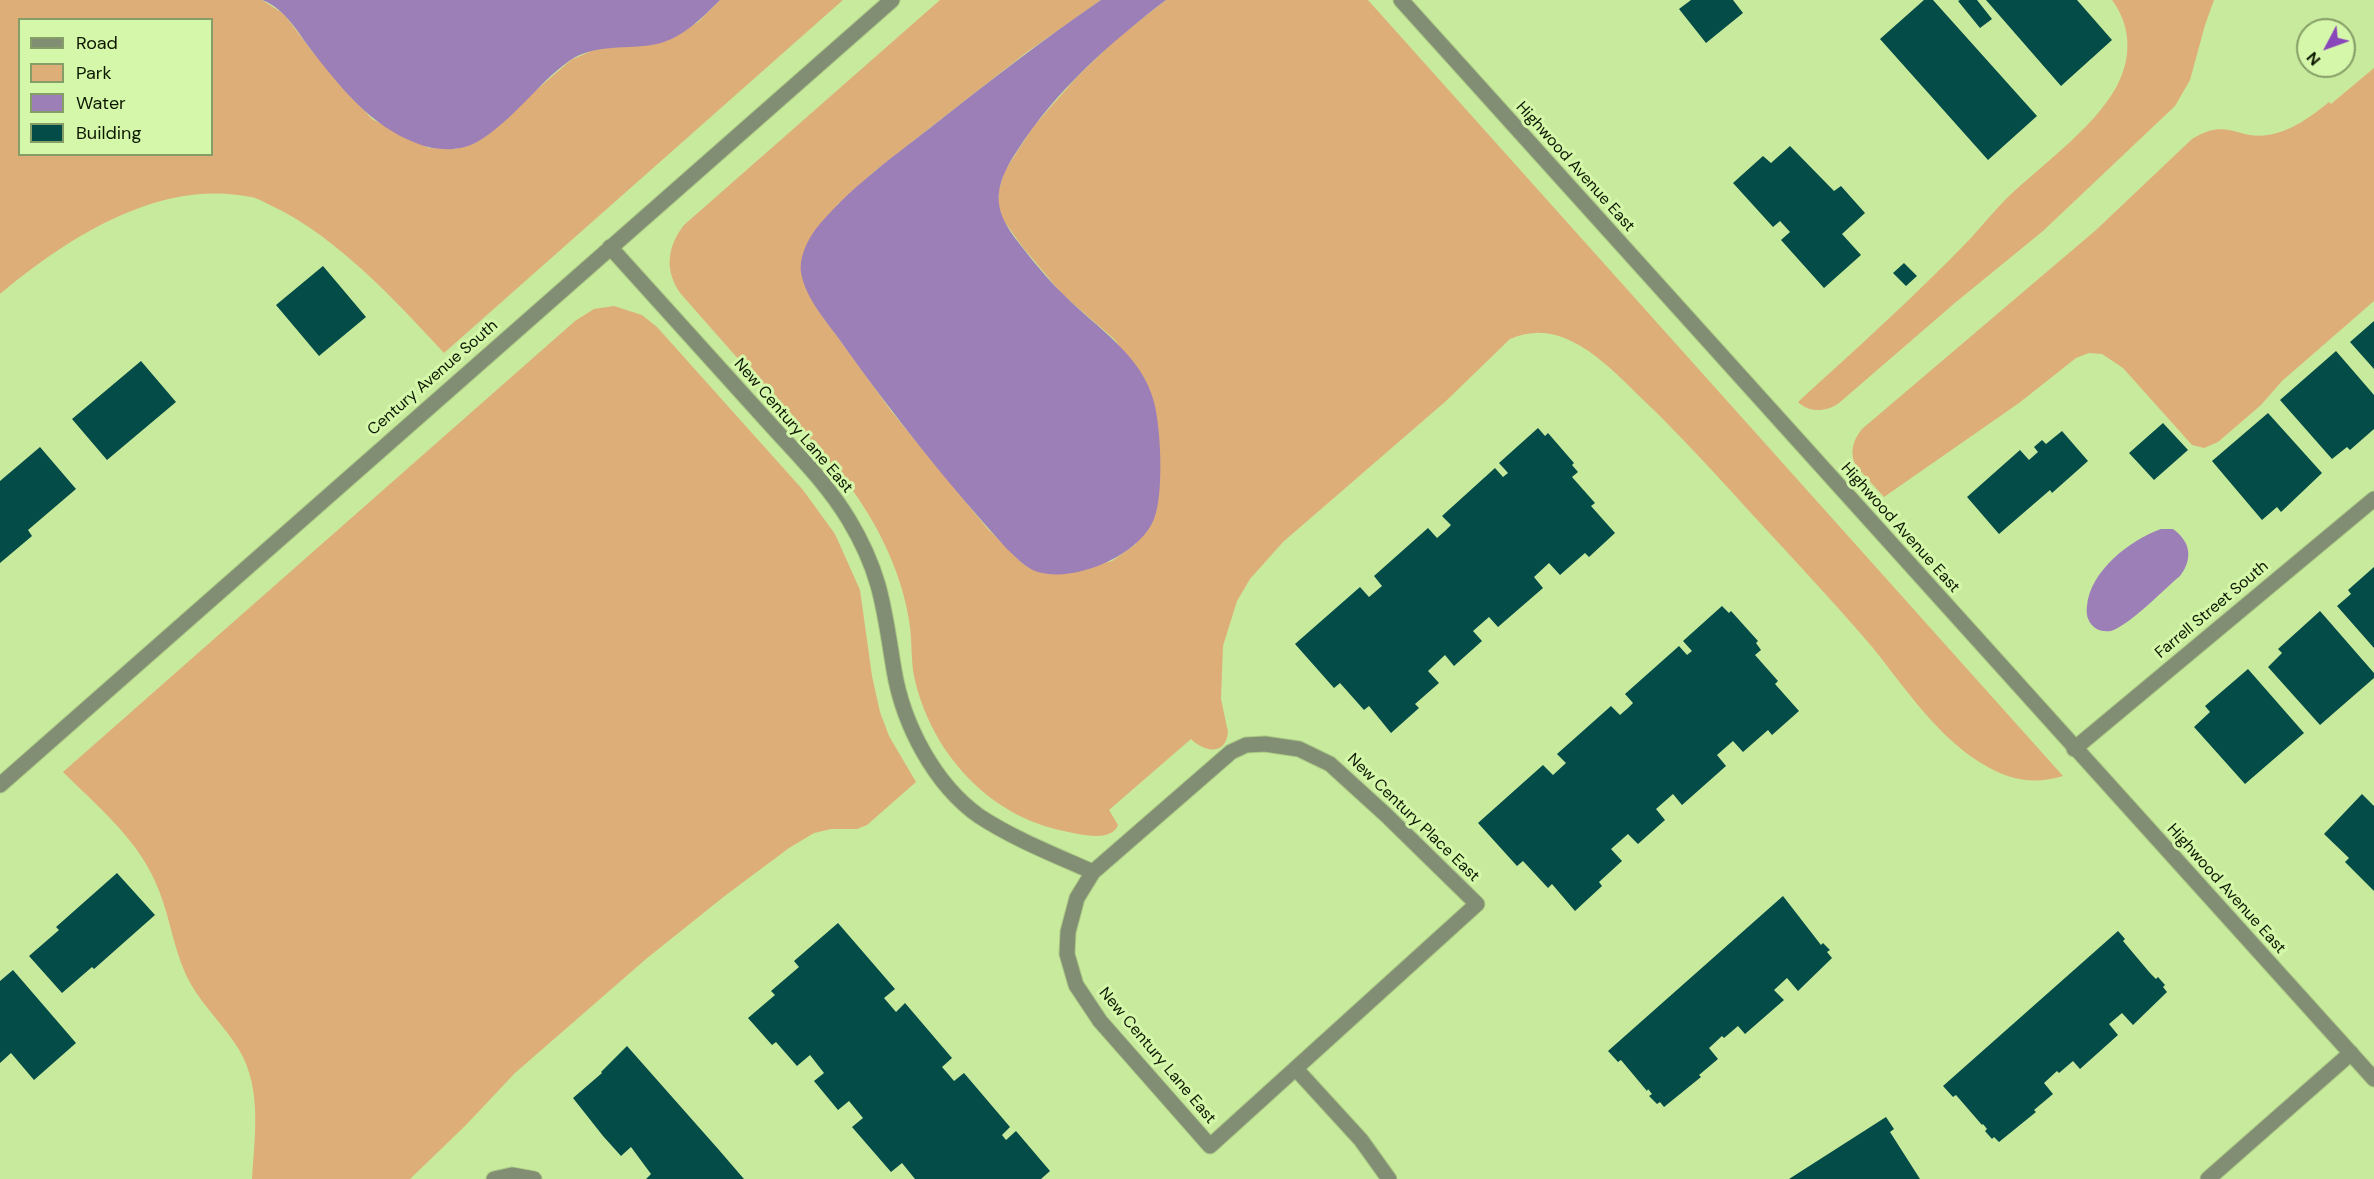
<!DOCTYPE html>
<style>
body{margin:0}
#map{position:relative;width:2374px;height:1179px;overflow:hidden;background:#c8ea9d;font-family:"DM Sans",sans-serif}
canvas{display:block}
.legend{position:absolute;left:18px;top:18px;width:195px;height:138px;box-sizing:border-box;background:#d5f7aa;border:2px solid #859d66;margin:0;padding:8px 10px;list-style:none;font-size:18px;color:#0c1700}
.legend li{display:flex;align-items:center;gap:12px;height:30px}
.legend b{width:30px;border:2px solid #859d66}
.north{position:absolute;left:2296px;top:18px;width:60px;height:60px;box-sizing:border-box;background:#d5f7aa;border:2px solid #859d66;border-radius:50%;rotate:229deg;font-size:16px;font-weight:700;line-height:24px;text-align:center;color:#0c1700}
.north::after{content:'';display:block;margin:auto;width:21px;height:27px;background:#8946ba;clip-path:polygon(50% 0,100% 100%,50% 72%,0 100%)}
</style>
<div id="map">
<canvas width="2374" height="1179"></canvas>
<ul class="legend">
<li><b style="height:8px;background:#828e74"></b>Road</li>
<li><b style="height:16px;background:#deae79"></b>Park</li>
<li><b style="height:16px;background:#9d7fb8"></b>Water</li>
<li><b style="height:16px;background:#044c47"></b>Building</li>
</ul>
<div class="north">N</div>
</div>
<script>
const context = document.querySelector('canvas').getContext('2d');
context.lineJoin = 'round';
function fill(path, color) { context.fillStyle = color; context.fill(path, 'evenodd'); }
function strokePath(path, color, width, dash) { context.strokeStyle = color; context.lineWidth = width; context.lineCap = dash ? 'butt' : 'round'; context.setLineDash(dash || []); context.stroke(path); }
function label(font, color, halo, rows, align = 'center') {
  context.font = font + ' "DM Sans",sans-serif'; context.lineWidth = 6; context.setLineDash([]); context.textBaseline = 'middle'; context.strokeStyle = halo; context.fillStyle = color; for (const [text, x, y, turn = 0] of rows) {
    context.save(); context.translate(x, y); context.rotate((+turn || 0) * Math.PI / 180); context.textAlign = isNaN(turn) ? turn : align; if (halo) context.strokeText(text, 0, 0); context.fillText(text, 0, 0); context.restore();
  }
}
fill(new Path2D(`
 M 0,0 L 262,0 L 284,14 L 311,50 L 372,119 L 429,148 L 455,149 L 475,143 L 571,60 L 591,51 L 609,47 L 659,43 L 676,36 L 698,22 L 720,0 L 843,0 L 444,353 C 396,301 336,236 272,206 C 265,203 258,198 251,197 C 159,178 67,238 0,294 ZM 20,20 L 212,20 L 212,154 L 20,154 Z
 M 940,0 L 1101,0 L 1027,52 L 876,170 L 837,205 L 818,310 L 892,412 L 987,528 L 1022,563 L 1030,568 L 1058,574 L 1112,561 L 1136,544 L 1142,376 L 1114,339 L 1062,294 L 1021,245 L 1004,221 L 998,206 L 999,190 L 1004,172 L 1033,127 L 1076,78 L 1115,40 L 1166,0 L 1368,0 L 2063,776 C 2033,785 2008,780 1981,763 C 1937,736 1905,688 1873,648 C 1827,594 1777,542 1730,490 C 1699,456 1668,423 1635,392 C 1616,373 1596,353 1571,341 C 1550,331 1532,330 1510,339 L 1446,401 L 1283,542 L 1250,579 L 1237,601 L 1223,646 L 1221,699 L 1228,732 C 1226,756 1204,752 1191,739 L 1109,810 L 1118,825 C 1111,843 1078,834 1064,831 C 988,816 930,751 914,676 C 911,660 912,643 910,627 C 905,587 888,546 867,512 C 846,477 817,447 790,417 C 753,376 717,335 681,294 C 664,271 667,247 684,225 Z
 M 2112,0 L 2214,0 L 2205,25 L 2190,80 L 2175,106 L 2043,231 L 1956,302 L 1839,403 C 1827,412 1809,413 1798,402 C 1856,349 1915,296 1970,239 C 1982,226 1993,212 2006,199 C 2041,165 2103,122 2121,77 C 2132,51 2129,23 2112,0 Z
 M 2374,68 L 2374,301 L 2282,381 L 2261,405 L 2218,442 L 2204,448 L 2192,445 L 2123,368 L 2102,354 L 2089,353 L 2076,358 L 2019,403 L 1884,497 L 1856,466 C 1849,453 1853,440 1862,429 L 2096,230 L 2192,139 C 2228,117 2237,140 2268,135 C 2290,132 2312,116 2329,102 L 2331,104 Z
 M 614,306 L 642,315 L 657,327 L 803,490 L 835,534 L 860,590 L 872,676 L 880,712 L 889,736 L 916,782 L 867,825 L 857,829 L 831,829 L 814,833 L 789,848 L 726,895 L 646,959 L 515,1073 L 466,1125 L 410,1179 L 252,1179 C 255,1132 263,1082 234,1042 C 219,1020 197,999 186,975 C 172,944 169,910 154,879 C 135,837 95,804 63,772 L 575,321 L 594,309 Z`), '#deae79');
fill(new Path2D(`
 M 262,0 L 720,0 C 703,17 683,38 657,44 C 628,50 595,43 569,61 C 536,85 513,121 477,142 C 459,152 435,151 416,143 C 371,126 341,88 312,51 C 298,33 286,9 262,0 Z
 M 1101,0 L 1166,0 C 1110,43 1056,90 1017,151 C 1009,163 1001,177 999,192 C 996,216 1012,234 1026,252 C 1038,267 1051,283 1065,296 C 1097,328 1142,355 1154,402 C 1161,429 1164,494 1154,519 C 1140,555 1075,583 1038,572 C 1025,568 1016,557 1006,548 C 948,484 894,416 844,346 C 829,324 805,299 801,272 C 799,258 807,241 815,230 C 847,190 890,159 930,128 C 986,84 1042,40 1101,0 Z
 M 2161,529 L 2173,529 C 2191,542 2193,559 2180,576 C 2163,590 2131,624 2111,631 C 2105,632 2098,631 2094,627 C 2087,621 2086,613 2087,606 C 2090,571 2130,540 2161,529 Z`), '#9d7fb8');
fill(new Path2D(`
 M 1691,0 L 1733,0 L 1743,13 L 1706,43 L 1679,9 Z
 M 1924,0 L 1933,0 L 2037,116 L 1988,160 L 1880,39 Z
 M 1960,0 L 1977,0 L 1992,19 L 1980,28 L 1958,1 Z
 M 1986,0 L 2077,0 L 2112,40 L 2061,86 Z
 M 1790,146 L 1834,191 L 1841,186 L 1865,213 L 1842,234 L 1861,255 L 1824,288 L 1781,240 L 1790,232 L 1780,221 L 1773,227 L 1733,183 L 1763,156 L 1771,163 Z
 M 1904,263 L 1917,276 L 1906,286 L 1893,273 Z
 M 323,266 L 366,317 L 319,356 L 276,305 Z
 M 2374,321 L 2374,369 L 2350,342 Z
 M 2336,351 L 2374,395 L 2374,429 L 2350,450 L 2347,447 L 2332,459 L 2280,400 Z
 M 141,361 L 176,402 L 107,460 L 72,419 Z
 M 2268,413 L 2322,473 L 2281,512 L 2277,507 L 2262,520 L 2212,461 Z
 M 2163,423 L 2188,450 L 2154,480 L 2129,453 Z
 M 1538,428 L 1545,436 L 1548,433 L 1574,463 L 1572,465 L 1578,472 L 1572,477 L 1595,503 L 1591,506 L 1615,533 L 1589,557 L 1585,553 L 1560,575 L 1549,563 L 1534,577 L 1543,588 L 1498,627 L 1489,617 L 1473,631 L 1482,641 L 1454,666 L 1445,655 L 1428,671 L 1439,683 L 1415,704 L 1419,708 L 1391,733 L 1369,706 L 1364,710 L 1340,683 L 1334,688 L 1295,644 L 1360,587 L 1369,597 L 1382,586 L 1374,576 L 1428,528 L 1437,538 L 1445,531 L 1451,525 L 1442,516 L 1495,468 L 1503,477 L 1508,473 L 1499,463 Z
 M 2062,431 L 2088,461 L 2052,493 L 2050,490 L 1999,534 L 1967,497 L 2020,450 L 2029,460 L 2038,452 L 2034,447 L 2042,440 L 2046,444 Z
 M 40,447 L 76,489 L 28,530 L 32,536 L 0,563 L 0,481 Z
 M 2374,567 L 2374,648 L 2337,606 L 2351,594 L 2348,590 Z
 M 1722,606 L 1729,613 L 1731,611 L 1758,641 L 1756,643 L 1761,650 L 1755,655 L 1778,681 L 1775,684 L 1799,711 L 1772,735 L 1768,730 L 1743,752 L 1733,741 L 1717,755 L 1726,766 L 1682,805 L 1673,794 L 1656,809 L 1665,820 L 1638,844 L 1628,834 L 1611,849 L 1622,861 L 1599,882 L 1602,886 L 1575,911 L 1552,884 L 1548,888 L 1523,861 L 1517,866 L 1478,823 L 1543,765 L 1553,775 L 1566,763 L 1557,754 L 1611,706 L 1620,715 L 1628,708 L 1633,703 L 1625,694 L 1679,646 L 1687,655 L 1692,651 L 1683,641 Z
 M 2320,611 L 2374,673 L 2374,678 L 2320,725 L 2268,667 L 2282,653 L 2278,649 Z
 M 2248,669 L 2304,733 L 2245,784 L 2194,727 L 2210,712 L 2205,706 Z
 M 2362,794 L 2374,806 L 2374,891 L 2345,862 L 2349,858 L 2324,834 Z
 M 117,873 L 155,915 L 94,969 L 92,967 L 62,993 L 29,956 L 59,930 L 56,927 Z
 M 1783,896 L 1821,945 L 1823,943 L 1830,950 L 1827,952 L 1832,958 L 1798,991 L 1787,978 L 1774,990 L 1784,1000 L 1745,1034 L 1738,1026 L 1724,1038 L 1722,1036 L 1709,1048 L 1718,1059 L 1699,1075 L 1701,1077 L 1664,1107 L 1660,1102 L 1657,1104 L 1649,1096 L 1652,1094 L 1648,1089 L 1647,1091 L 1621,1060 L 1618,1062 L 1608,1051 Z
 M 838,923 L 895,989 L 884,998 L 896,1012 L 905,1003 L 952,1058 L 942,1067 L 949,1075 L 954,1081 L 964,1073 L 1010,1127 L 1002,1135 L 1006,1140 L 1016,1131 L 1050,1171 L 1041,1179 L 915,1179 L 902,1163 L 891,1172 L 852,1127 L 863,1118 L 849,1101 L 838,1110 L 814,1081 L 824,1073 L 810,1055 L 797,1066 L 776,1042 L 772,1045 L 748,1018 L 775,995 L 771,991 L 799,967 L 794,961 Z
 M 2118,931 L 2125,939 L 2123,941 L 2150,973 L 2156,979 L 2158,977 L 2165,985 L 2163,987 L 2167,992 L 2133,1025 L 2122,1013 L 2109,1024 L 2118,1035 L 2080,1069 L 2073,1061 L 2059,1073 L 2057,1071 L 2044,1083 L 2053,1094 L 2034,1110 L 2036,1112 L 1999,1142 L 1994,1137 L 1992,1139 L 1985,1131 L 1987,1129 L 1983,1124 L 1982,1125 L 1956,1095 L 1953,1097 L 1943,1086 Z
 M 13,970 L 76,1043 L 34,1080 L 11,1053 L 0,1063 L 0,981 Z
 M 627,1046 L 719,1150 L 744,1179 L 646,1179 L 651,1174 L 631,1147 L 621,1156 L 603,1136 L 573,1098 L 602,1073 L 601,1072 Z
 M 1886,1117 L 1894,1129 L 1890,1132 L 1920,1179 L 1789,1179 Z`), '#044c47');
const minor = new Path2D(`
 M 610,247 C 660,302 709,357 759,412 C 790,447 825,480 849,520 C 882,575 884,610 894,670 C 903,724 934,784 979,816 C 1014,839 1055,855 1093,872
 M 1265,744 L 1299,749 L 1330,764 L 1386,815 L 1477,904 L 1210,1146 L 1100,1021 L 1076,985 L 1067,954 L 1068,932 L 1077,898 L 1093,872 L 1231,752 L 1246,745 Z
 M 2074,749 L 2374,499
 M 1296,1069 L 1361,1140 L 1389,1179
 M 494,1179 L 512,1175 L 534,1179
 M 2208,1179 L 2351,1053`);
const tertiary = new Path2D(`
 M 1401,0 L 2374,1079
 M 0,785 L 892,0`);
strokePath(minor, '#aac884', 17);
strokePath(tertiary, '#aac884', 17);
strokePath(minor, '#828e74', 15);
strokePath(tertiary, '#828e74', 15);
label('16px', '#0c1700', '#d5f7aa', [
 ["Highwood Avenue East",1575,167,48],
 ["Century Avenue South",433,378,-41],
 ["New Century Lane East",793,426,49],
 ["Highwood Avenue East",1900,528,48],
 ["Farrell Street South",2212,610,-40],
 ["New Century Place East",1413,818,44],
 ["Highwood Avenue East",2226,889,48],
 ["New Century Lane East",1157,1056,50]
]);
</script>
